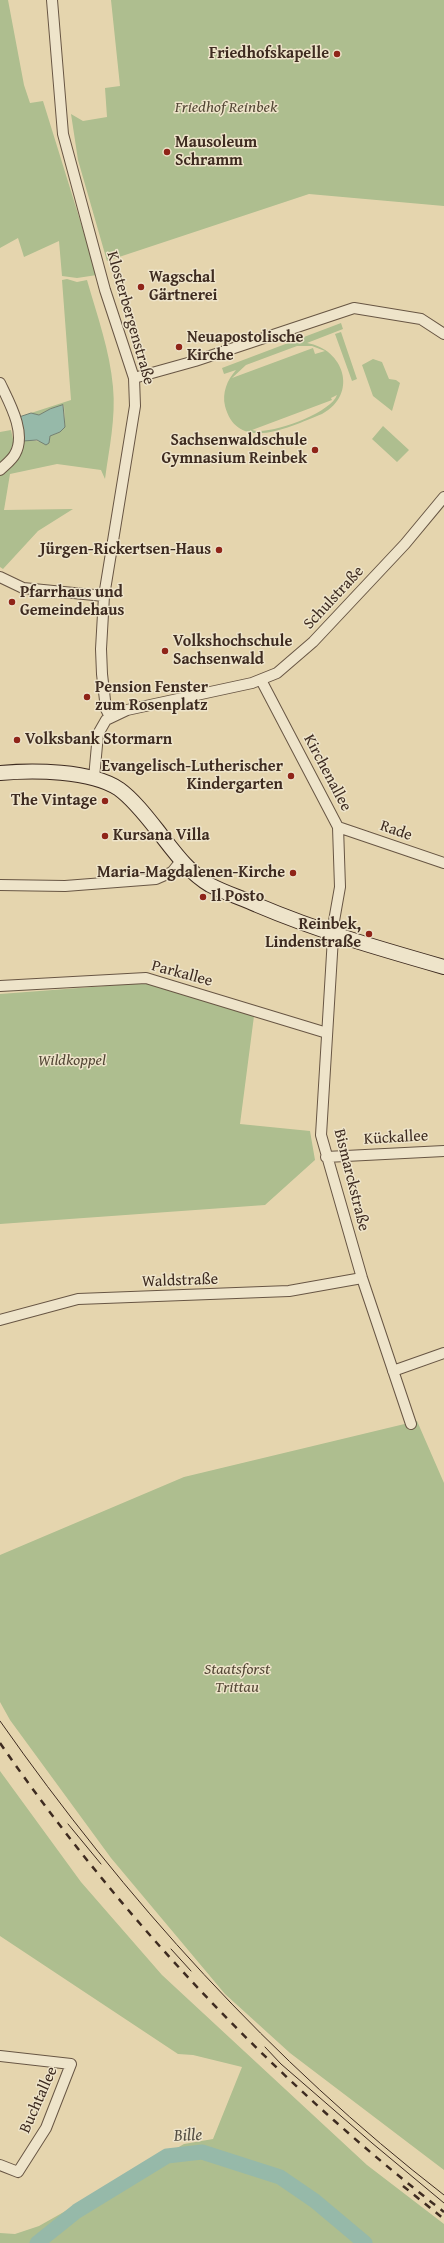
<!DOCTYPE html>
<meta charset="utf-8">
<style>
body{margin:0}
canvas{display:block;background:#e5d5ae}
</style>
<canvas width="444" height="2243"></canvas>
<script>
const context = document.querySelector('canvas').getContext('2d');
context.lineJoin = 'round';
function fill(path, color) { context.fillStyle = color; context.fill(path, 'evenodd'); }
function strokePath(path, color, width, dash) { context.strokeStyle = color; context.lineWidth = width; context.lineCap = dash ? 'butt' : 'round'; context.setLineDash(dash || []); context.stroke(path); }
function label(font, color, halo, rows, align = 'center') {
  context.font = font + ' "Gentium Book Plus",serif'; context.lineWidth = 3; context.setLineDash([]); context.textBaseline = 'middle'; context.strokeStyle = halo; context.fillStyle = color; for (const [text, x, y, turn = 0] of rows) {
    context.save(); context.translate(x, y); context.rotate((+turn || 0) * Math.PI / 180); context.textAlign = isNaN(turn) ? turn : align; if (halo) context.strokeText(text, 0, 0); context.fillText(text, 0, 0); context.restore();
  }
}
fill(new Path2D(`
 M 0,0 L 8,0 L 24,85 L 30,103 L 43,101 L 97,275 L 77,278 L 62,276 L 59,241 L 24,257 L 18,238 L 0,248 Z
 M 111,0 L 444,0 L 444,206 L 309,194 L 107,261 L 78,160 L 71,114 L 83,121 L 107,117 L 105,88 L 120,86 Z
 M 67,279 L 77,282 L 87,280 C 97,315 110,351 113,387 C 116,418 109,449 105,479 L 101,470 L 57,464 L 10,474 L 4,510 L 73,509 L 38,531 L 3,569 L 0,567 L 0,432 L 11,430 L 13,439 C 25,441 37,440 49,443 L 50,436 L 60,432 L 65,427 L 64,405 L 50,409 L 39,415 L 31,413 L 71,400 L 62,280 Z
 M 341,323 L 343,329 L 307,343 C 344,349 359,394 322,414 C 293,425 238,455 225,406 C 222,393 227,380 236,370 L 224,374 L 222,368 ZM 297,346 L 312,346 L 325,351 L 315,354 L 313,348 L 232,378 L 246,365 ZM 337,395 C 331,413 269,436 252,430 L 332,400 L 331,398 Z
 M 341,332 L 357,379 L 352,381 L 335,334 Z
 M 373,359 L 382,362 L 389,379 L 396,380 L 400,383 L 392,411 L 373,396 L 362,365 Z
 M 383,426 L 409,450 L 397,462 L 372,439 Z
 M 145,983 L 254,1016 L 240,1124 L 310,1131 L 315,1160 L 265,1205 L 0,1224 L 0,994 Z
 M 417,1421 L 444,1483 L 444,2170 L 290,2053 L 225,1994 L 111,1858 L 10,1720 L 0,1702 L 0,1555 L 184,1477 Z
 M 0,1771 L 81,1882 L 162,1975 L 367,2165 L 444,2224 L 444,2243 L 0,2243 L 0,2233 L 15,2234 L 39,2226 L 184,2144 L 213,2139 L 242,2067 L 193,2055 L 178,2054 L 0,1936 Z`), '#aebe8f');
const water = new Path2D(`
 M 63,405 L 65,427 L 60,432 L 50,436 L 49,443 L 46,445 L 37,440 L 23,441 L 19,417 L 31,413 L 39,415 L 50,409 Z`);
fill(water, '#96b9a9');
strokePath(water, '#738072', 1);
strokePath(new Path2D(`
 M 37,2243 L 77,2211 L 167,2156 L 202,2152 L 280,2177 L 315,2201 L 365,2243`), '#96b9a9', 15);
const minor = new Path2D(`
 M 52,0 L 63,134 L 105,290 L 134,378 L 135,406 L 104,596 L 101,649 L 102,674 L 106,709 L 110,717
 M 134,378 L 195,361 L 354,308 L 421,319 L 444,334
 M 0,383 C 9,402 27,433 15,454 C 12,460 5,465 0,470
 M 0,577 L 23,588 L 104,596
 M 261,680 L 338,827 L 340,887 L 334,921 L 321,1135 L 362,1278 L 411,1424
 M 94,778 L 98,734 L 106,720 L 127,710 L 252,683 L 277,673 L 313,642 L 405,544 L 444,497
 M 338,827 L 444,863
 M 0,885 L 65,886 L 156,879 L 172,872 L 181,861
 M 0,986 L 146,978 L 327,1033
 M 326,1157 L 444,1151
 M 0,1320 L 78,1299 L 289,1291 L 362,1278
 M 393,1371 L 444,1353
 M 0,2056 L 71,2064 L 46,2128 L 18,2172 L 0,2165`);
const secondary = new Path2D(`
 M 0,773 C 32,770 91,770 119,789 C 133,799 147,817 158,831 C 173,850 188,872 210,885 C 225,893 242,898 257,905 C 318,931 381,949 444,967`);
strokePath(minor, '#685644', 12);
strokePath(secondary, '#3e2b20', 16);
strokePath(minor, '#eee4ca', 10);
strokePath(secondary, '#eee4ca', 14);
strokePath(new Path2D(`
 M 0,1721 C 125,1899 271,2061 444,2195
 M 68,1824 L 101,1864
 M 171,1949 L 191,1971
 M 265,2047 L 281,2064 L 372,2143 L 444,2203`), '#3e2b20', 1);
strokePath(new Path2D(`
 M 0,1743 C 123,1921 273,2079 444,2212
 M 403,2186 L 444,2219`), '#3e2b20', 2.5, [7, 7]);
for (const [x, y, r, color] of [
 [337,54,4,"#8f2418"],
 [167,152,4,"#8f2418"],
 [141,287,4,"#8f2418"],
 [179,347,4,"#8f2418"],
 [315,450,4,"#8f2418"],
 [219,550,4,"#8f2418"],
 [12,602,4,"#8f2418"],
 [165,651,4,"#8f2418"],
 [87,697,4,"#8f2418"],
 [17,740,4,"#8f2418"],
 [291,776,4,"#8f2418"],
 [105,801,4,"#8f2418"],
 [105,836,4,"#8f2418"],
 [293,873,4,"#8f2418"],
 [203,897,4,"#8f2418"],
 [369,934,4,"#8f2418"]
]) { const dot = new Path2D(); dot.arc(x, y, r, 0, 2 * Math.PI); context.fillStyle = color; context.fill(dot); strokePath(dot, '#eee4ca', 1.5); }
label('bold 16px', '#3e2b20', '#eee4ca', [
 ["Friedhofskapelle",329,54,"right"],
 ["Mausoleum",175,143],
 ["Schramm",175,161],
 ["Wagschal",149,278],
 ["Gärtnerei",149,296],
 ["Neuapostolische",187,338],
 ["Kirche",187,356],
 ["Sachsenwaldschule",307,441,"right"],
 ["Gymnasium Reinbek",307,459,"right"],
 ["Jürgen-Rickertsen-Haus",211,550,"right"],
 ["Pfarrhaus und",20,593],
 ["Gemeindehaus",20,611],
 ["Volkshochschule",173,642],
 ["Sachsenwald",173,660],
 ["Pension Fenster",95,688],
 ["zum Rosenplatz",95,706],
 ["Volksbank Stormarn",25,740],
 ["Evangelisch-Lutherischer",283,767,"right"],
 ["Kindergarten",283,785,"right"],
 ["The Vintage",97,801,"right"],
 ["Kursana Villa",113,836],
 ["Maria-Magdalenen-Kirche",285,873,"right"],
 ["Il Posto",211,897],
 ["Reinbek,",361,925,"right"],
 ["Lindenstraße",361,943,"right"]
], 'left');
label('italic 16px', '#544836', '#eee4ca', [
 ["Friedhof Reinbek",226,108],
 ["Wildkoppel",72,1061],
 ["Staatsforst",237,1670],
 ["Trittau",237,1688]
]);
label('16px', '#3e2b20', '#eee4ca', [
 ["Klosterbergenstraße",130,318,74],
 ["Schulstraße",334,598,-47],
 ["Kirchenallee",327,773,62],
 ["Rade",396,831,19],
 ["Parkallee",182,974,15],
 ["Kückallee",396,1138,-3],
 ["Bismarckstraße",351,1180,76],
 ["Waldstraße",180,1281,-2],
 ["Buchtallee",39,2100,-66]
]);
label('italic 17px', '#544e42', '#eee4ca', [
 ["Bille",188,2136,-2]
]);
</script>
